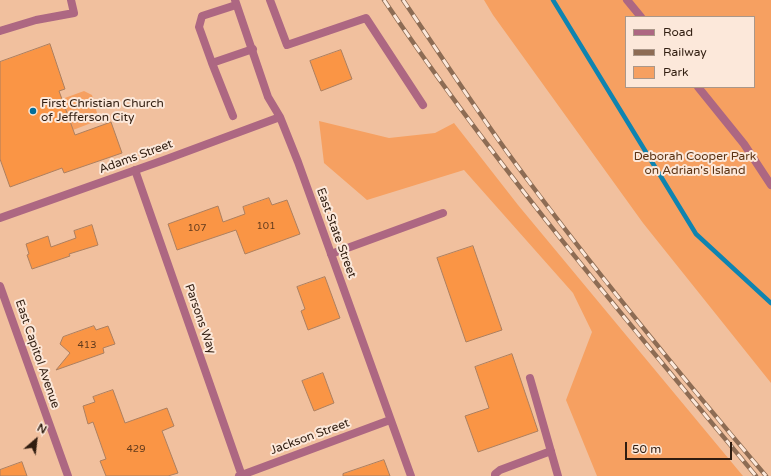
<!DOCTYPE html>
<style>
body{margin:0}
#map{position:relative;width:771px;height:476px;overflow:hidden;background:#f1c09e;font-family:"Varela Round",sans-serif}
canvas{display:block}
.legend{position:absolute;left:625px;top:16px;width:130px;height:72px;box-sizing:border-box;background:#fce8da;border:1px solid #aa9789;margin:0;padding:5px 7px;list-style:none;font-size:12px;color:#301d10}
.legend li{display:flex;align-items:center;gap:8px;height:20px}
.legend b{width:20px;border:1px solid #aa9789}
.north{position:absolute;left:16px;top:420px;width:40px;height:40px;-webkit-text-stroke:3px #fce8da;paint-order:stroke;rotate:28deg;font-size:11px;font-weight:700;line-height:16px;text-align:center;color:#301d10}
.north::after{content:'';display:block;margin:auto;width:14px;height:18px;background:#301d10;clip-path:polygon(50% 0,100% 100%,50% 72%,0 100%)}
.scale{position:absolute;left:625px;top:442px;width:107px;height:18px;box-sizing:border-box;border:2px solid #301d10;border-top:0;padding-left:5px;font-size:12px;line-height:14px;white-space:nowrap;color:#301d10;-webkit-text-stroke:3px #fce8da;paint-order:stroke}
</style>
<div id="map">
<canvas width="771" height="476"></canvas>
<ul class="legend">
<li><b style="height:5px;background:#ad6782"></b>Road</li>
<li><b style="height:5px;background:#8d6c54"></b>Railway</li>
<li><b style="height:11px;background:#f6a061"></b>Park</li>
</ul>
<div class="north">N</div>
<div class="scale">50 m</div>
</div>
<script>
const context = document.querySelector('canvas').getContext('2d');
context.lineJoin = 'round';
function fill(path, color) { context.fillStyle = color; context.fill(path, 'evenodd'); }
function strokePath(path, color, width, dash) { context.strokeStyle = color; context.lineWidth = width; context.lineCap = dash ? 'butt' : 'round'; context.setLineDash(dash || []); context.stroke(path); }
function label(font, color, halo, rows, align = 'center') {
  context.font = font + ' "Varela Round",sans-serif'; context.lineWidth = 4; context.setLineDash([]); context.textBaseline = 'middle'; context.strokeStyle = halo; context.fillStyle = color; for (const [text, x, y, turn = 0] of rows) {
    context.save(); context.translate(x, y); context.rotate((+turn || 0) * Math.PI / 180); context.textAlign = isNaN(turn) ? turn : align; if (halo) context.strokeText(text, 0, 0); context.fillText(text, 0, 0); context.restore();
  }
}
fill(new Path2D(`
 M 484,0 L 771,0 L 771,383 L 643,223 L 493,15 ZM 626,17 L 754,17 L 754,87 L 626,87 Z
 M 84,91 L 92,95 L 99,120 L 73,130 L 62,99 Z
 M 319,121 L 389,138 L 435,133 L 454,123 L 518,205 L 743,476 L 597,476 L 566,400 L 592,332 L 573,293 L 464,170 L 367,200 L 324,163 Z`), '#f6a061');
strokePath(new Path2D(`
 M 553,0 L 696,234 L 771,303`), '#0f84b0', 4.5);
const building = new Path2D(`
 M 50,44 L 65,89 L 59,91 L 75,135 L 111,122 L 122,153 L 64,173 L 62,168 L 10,187 L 0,159 L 0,62 Z
 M 341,50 L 352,79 L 321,91 L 310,61 Z
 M 269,198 L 272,205 L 287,200 L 300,234 L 245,254 L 236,230 L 177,250 L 168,224 L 218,206 L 223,222 L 245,214 L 243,207 Z
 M 92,225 L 98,245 L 69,254 L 70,256 L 32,269 L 27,255 L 29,254 L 26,244 L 48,236 L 51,247 L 76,238 L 74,231 Z
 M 473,246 L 502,330 L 466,342 L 437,258 Z
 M 325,277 L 340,318 L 308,330 L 301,311 L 305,309 L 297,287 Z
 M 94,326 L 96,330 L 108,326 L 115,344 L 103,348 L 104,353 L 56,370 L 70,353 L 60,344 L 63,337 Z
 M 512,354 L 538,431 L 478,452 L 465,416 L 489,408 L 475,367 Z
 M 323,373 L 334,403 L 314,411 L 302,381 Z
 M 113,390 L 125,423 L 167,408 L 174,426 L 162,431 L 178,473 L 168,476 L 106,476 L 100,461 L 106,459 L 93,422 L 88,424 L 83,406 L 95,402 L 93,397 Z
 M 384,460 L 390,476 L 343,476 L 343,474 Z
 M 22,462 L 27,476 L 0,476 L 0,470 Z`);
fill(building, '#fa9545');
strokePath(building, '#ad7f5f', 1);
strokePath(new Path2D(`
 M 270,0 L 287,45 L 366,18 L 423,105
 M 627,0 L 641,17
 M 236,5 L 202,16 L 199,27 L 212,63 L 253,49
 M 0,31 L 36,20 L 74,13 L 71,0
 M 212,63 L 233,116
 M 698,87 L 744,144 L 771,185
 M 135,170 L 242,476
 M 331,254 L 443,213
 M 530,378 L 558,476
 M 495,476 L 495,474 L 500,470 L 551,451`), '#ad6782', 8);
strokePath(new Path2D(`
 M 235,0 L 268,97 L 280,117 L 298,162 L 411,476
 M 0,218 L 164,160 L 280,117
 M 239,476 L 390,420`), '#ad6782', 8);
strokePath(new Path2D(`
 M 0,286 L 68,476`), '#ad6782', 8);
const rail = new Path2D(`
 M 384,0 C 496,167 627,321 756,476
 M 403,0 C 444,60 483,121 527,179 C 603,281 684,379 766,476`);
strokePath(rail, '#8d6c54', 4.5);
strokePath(rail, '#fce8da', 3, [9]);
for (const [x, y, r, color] of [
 [33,111,4,"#036e9a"]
]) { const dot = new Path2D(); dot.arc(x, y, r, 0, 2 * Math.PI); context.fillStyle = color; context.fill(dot); strokePath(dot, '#fce8da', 1.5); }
label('10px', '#623b1d', null, [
 ["101",266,226],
 ["107",197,228],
 ["413",87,345],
 ["429",136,449]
]);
label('12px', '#301d10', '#fce8da', [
 ["First Christian Church",41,104],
 ["of Jefferson City",41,118]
], 'left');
label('12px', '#301d10', '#fce8da', [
 ["Adams Street",136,157,-20],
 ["East State Street",336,233,70],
 ["Parsons Way",200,319,71],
 ["East Capitol Avenue",37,354,71],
 ["Jackson Street",310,437,-20]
]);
label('12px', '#5c3414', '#fce8da', [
 ["Deborah Cooper Park",695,157],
 ["on Adrian's Island",695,171]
]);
</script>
